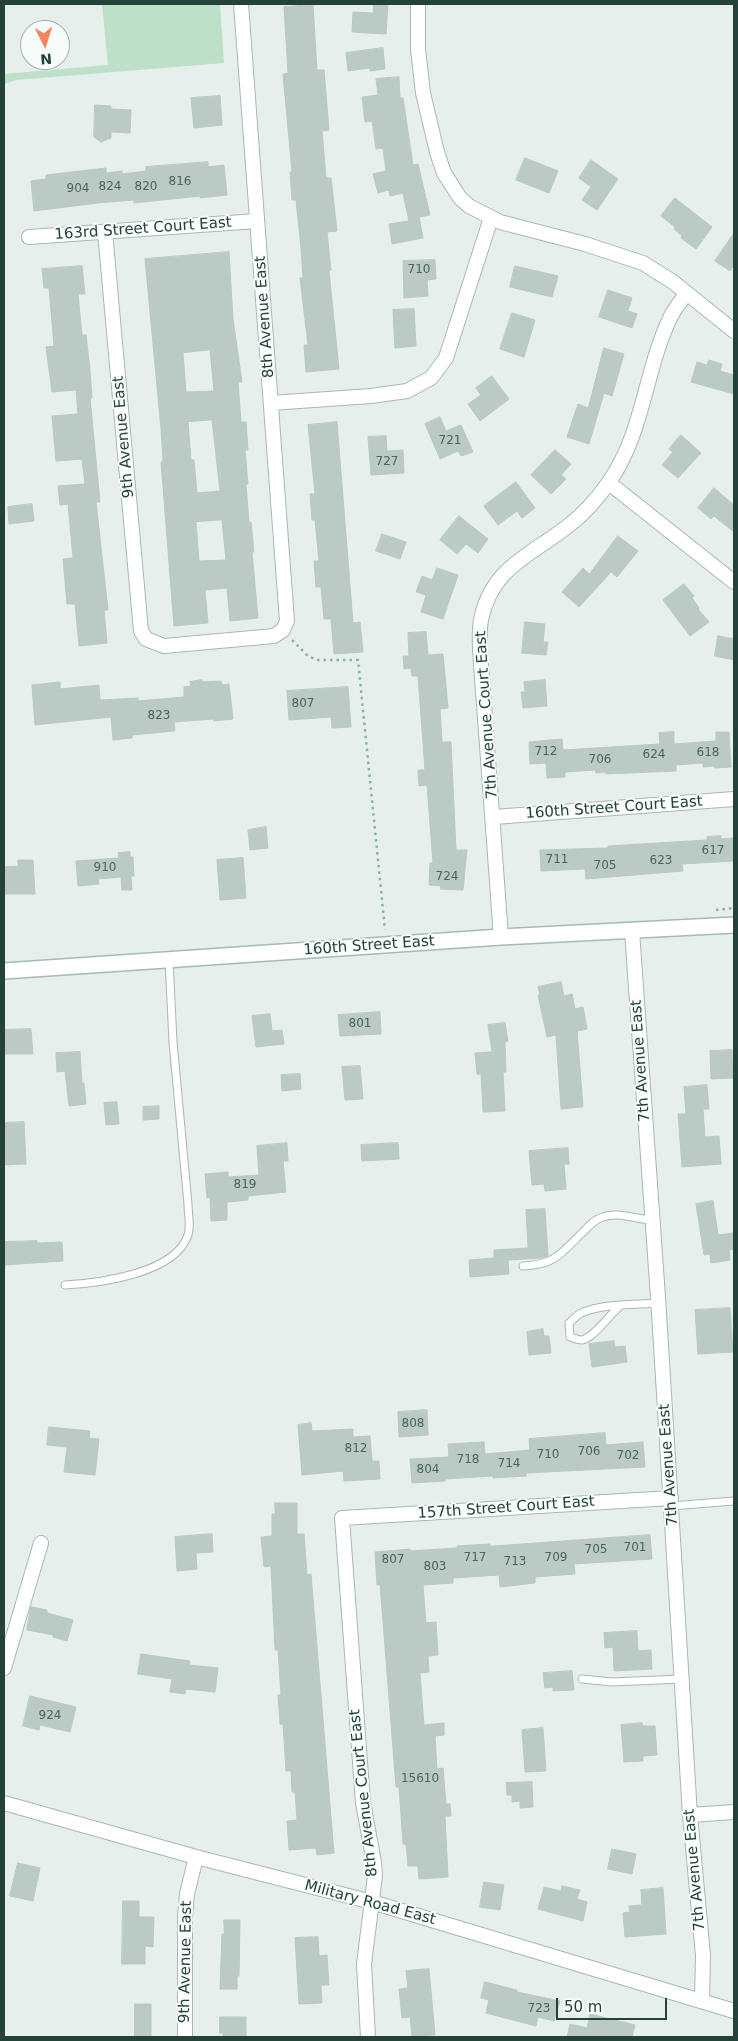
<!DOCTYPE html>
<style>
body{margin:0}
#map{position:relative;width:738px;height:2041px;overflow:hidden;background:#e6efeb;font-family:"DejaVu Sans",sans-serif}
canvas{display:block}
.frame{position:absolute;inset:0;border:5px solid #24423a;pointer-events:none}
.north{position:absolute;left:20px;top:20px;width:50px;height:50px;box-sizing:border-box;background:#f7fbf9;border:1px solid #a3b1ad;border-radius:50%;rotate:175deg;font-size:14px;font-weight:700;line-height:20px;text-align:center;color:#24423a}
.north::after{content:'';display:block;margin:auto;width:18px;height:22px;background:#f4845f;clip-path:polygon(50% 0,100% 100%,50% 72%,0 100%)}
.scale{position:absolute;left:556px;top:1998px;width:111px;height:22px;box-sizing:border-box;border:2px solid #24423a;border-top:0;padding-left:6px;font-size:15px;line-height:18px;white-space:nowrap;color:#24423a;-webkit-text-stroke:4px #f7fbf9;paint-order:stroke}
</style>
<div id="map">
<canvas width="738" height="2041"></canvas>
<div class="frame"></div>
<div class="north">N</div>
<div class="scale">50 m</div>
</div>
<script>
const context = document.querySelector('canvas').getContext('2d');
context.lineJoin = 'round';
function fill(path, color) { context.fillStyle = color; context.fill(path, 'evenodd'); }
function strokePath(path, color, width, dash) { context.strokeStyle = color; context.lineWidth = width; context.lineCap = dash ? 'butt' : 'round'; context.setLineDash(dash || []); context.stroke(path); }
function label(font, color, halo, rows, align = 'center') {
  context.font = font + ' "DejaVu Sans",sans-serif'; context.lineWidth = 4; context.setLineDash([]); context.textBaseline = 'middle'; context.strokeStyle = halo; context.fillStyle = color; for (const [text, x, y, turn = 0] of rows) {
    context.save(); context.translate(x, y); context.rotate((+turn || 0) * Math.PI / 180); context.textAlign = isNaN(turn) ? turn : align; if (halo) context.strokeText(text, 0, 0); context.fillText(text, 0, 0); context.restore();
  }
}
fill(new Path2D(`
 M 102,4 L 220,4 L 224,63 L 16,80 L 4,84 L 4,74 L 108,65 Z`), '#bfe0c8');
const building = new Path2D(`
 M 374,4 L 388,4 L 386,34 L 352,32 L 353,12 L 373,13 Z
 M 313,5 L 317,70 L 324,70 L 329,130 L 322,131 L 326,178 L 331,178 L 337,231 L 327,232 L 331,270 L 329,271 L 339,369 L 306,372 L 304,345 L 308,345 L 300,278 L 303,278 L 301,248 L 296,200 L 292,200 L 290,172 L 292,172 L 283,74 L 288,73 L 284,7 Z
 M 383,48 L 385,69 L 370,71 L 370,68 L 348,71 L 346,53 Z
 M 399,77 L 400,98 L 403,98 L 413,165 L 418,164 L 430,215 L 419,217 L 423,238 L 392,244 L 389,224 L 409,221 L 403,193 L 390,196 L 389,190 L 378,193 L 373,174 L 386,171 L 383,148 L 376,149 L 372,121 L 365,122 L 362,97 L 378,95 L 376,79 Z
 M 220,96 L 222,125 L 194,128 L 191,98 Z
 M 95,105 L 111,106 L 111,109 L 131,110 L 130,133 L 111,132 L 111,138 L 101,142 L 94,137 Z
 M 525,158 L 558,171 L 549,193 L 516,180 Z
 M 591,160 L 618,179 L 597,210 L 582,200 L 591,187 L 579,178 Z
 M 208,162 L 208,167 L 224,165 L 227,195 L 200,198 L 200,196 L 134,203 L 134,200 L 98,203 L 34,211 L 31,181 L 46,179 L 46,175 L 106,168 L 106,173 L 122,171 L 122,174 L 146,171 L 146,167 Z
 M 675,198 L 712,227 L 696,249 L 681,238 L 682,236 L 674,229 L 675,227 L 661,216 Z
 M 734,233 L 734,265 L 730,271 L 715,261 Z
 M 229,252 L 233,319 L 242,382 L 238,382 L 241,422 L 246,422 L 248,450 L 245,450 L 248,484 L 246,484 L 249,522 L 251,522 L 254,552 L 252,552 L 258,618 L 230,621 L 227,588 L 205,590 L 208,623 L 174,626 L 161,462 L 163,462 L 161,429 L 145,259 ZM 210,350 L 214,391 L 186,392 L 183,353 ZM 212,420 L 220,491 L 197,493 L 194,460 L 191,460 L 188,422 ZM 222,520 L 226,560 L 199,561 L 196,522 Z
 M 435,260 L 436,279 L 427,280 L 428,296 L 404,298 L 403,261 Z
 M 82,266 L 85,294 L 78,294 L 82,335 L 86,335 L 90,370 L 92,398 L 90,398 L 100,502 L 96,502 L 108,610 L 104,610 L 107,643 L 79,646 L 75,604 L 67,604 L 63,559 L 73,558 L 68,504 L 60,505 L 58,486 L 85,484 L 82,459 L 56,461 L 52,416 L 78,414 L 76,390 L 52,392 L 46,347 L 54,346 L 49,288 L 44,288 L 42,269 Z
 M 515,266 L 558,276 L 552,297 L 510,287 Z
 M 608,290 L 632,298 L 628,311 L 637,314 L 632,328 L 599,317 Z
 M 414,309 L 416,346 L 395,348 L 393,310 Z
 M 512,313 L 535,320 L 524,357 L 500,349 Z
 M 604,348 L 624,354 L 612,396 L 604,393 L 589,444 L 567,437 L 578,404 L 588,408 Z
 M 709,360 L 722,364 L 720,371 L 734,375 L 734,394 L 691,382 L 697,362 L 707,365 Z
 M 492,376 L 509,399 L 480,421 L 468,404 L 481,395 L 476,388 Z
 M 440,417 L 446,431 L 461,425 L 473,452 L 461,456 L 458,451 L 440,459 L 425,424 Z
 M 337,422 L 353,623 L 360,622 L 363,652 L 334,654 L 331,619 L 324,619 L 321,587 L 316,587 L 314,561 L 319,561 L 315,520 L 312,520 L 310,494 L 315,494 L 308,425 Z
 M 681,435 L 701,453 L 678,478 L 662,465 L 673,452 L 669,449 Z
 M 386,436 L 387,451 L 403,450 L 404,473 L 371,475 L 368,437 Z
 M 555,450 L 571,464 L 561,475 L 566,479 L 551,494 L 531,475 Z
 M 516,482 L 535,508 L 522,518 L 517,511 L 498,525 L 484,506 Z
 M 714,488 L 734,505 L 734,532 L 714,516 L 711,519 L 698,508 Z
 M 32,504 L 34,521 L 9,524 L 8,507 Z
 M 459,516 L 488,539 L 478,553 L 466,544 L 457,554 L 440,540 Z
 M 382,534 L 406,542 L 400,559 L 376,551 Z
 M 618,536 L 638,551 L 617,577 L 611,572 L 579,607 L 562,592 L 583,568 L 589,574 Z
 M 437,568 L 458,575 L 443,619 L 421,612 L 426,595 L 416,592 L 422,576 L 432,580 Z
 M 684,584 L 694,596 L 692,598 L 699,608 L 698,609 L 709,622 L 690,636 L 663,600 Z
 M 525,622 L 545,624 L 543,642 L 548,642 L 546,655 L 522,653 Z
 M 426,632 L 428,655 L 443,654 L 448,708 L 440,709 L 442,742 L 451,742 L 456,850 L 467,850 L 463,890 L 440,889 L 441,886 L 429,885 L 430,863 L 433,863 L 427,785 L 419,786 L 418,770 L 425,770 L 418,676 L 412,676 L 411,668 L 404,669 L 403,656 L 409,656 L 408,633 Z
 M 718,636 L 734,639 L 734,660 L 715,656 Z
 M 202,680 L 202,682 L 221,681 L 222,685 L 229,684 L 233,719 L 214,721 L 213,719 L 174,722 L 175,731 L 132,735 L 132,738 L 113,740 L 111,717 L 35,725 L 32,685 L 60,682 L 60,689 L 99,685 L 100,700 L 138,698 L 138,701 L 184,697 L 184,687 L 191,686 L 190,682 Z
 M 545,680 L 547,706 L 523,708 L 521,692 L 525,692 L 524,682 Z
 M 348,687 L 351,727 L 332,728 L 331,717 L 289,720 L 287,691 Z
 M 674,732 L 674,744 L 716,741 L 716,732 L 729,732 L 731,767 L 715,768 L 714,766 L 703,767 L 703,763 L 676,765 L 676,771 L 606,774 L 606,772 L 596,773 L 595,770 L 565,772 L 565,777 L 547,778 L 546,763 L 530,764 L 529,742 L 562,739 L 563,750 L 660,744 L 659,733 Z
 M 266,827 L 268,848 L 250,850 L 248,830 Z
 M 721,836 L 721,839 L 734,838 L 734,861 L 682,864 L 683,871 L 586,879 L 585,869 L 541,871 L 540,850 L 608,848 L 608,846 L 707,840 L 707,837 Z
 M 130,852 L 130,857 L 133,857 L 134,876 L 131,876 L 132,890 L 122,890 L 121,877 L 98,879 L 99,884 L 78,886 L 76,861 L 119,858 L 118,853 Z
 M 243,858 L 246,898 L 220,900 L 217,860 Z
 M 18,860 L 33,860 L 35,894 L 4,894 L 4,867 L 18,866 Z
 M 561,982 L 564,996 L 572,994 L 575,1009 L 583,1007 L 587,1029 L 577,1031 L 583,1107 L 561,1109 L 556,1035 L 547,1037 L 538,995 L 540,995 L 538,987 Z
 M 380,1012 L 381,1034 L 340,1036 L 338,1015 Z
 M 270,1014 L 272,1031 L 282,1030 L 284,1044 L 256,1047 L 252,1016 Z
 M 505,1023 L 508,1041 L 505,1042 L 506,1072 L 503,1072 L 505,1111 L 483,1112 L 481,1074 L 477,1074 L 475,1053 L 492,1052 L 488,1025 Z
 M 31,1029 L 33,1054 L 4,1054 L 4,1030 Z
 M 732,1050 L 733,1078 L 711,1079 L 710,1051 Z
 M 80,1052 L 82,1083 L 84,1083 L 86,1104 L 69,1106 L 65,1071 L 57,1072 L 56,1053 Z
 M 360,1066 L 363,1099 L 345,1100 L 342,1067 Z
 M 300,1074 L 301,1089 L 282,1091 L 281,1075 Z
 M 707,1085 L 709,1109 L 703,1109 L 705,1137 L 719,1136 L 721,1164 L 682,1167 L 678,1114 L 686,1114 L 684,1087 Z
 M 117,1102 L 119,1124 L 106,1125 L 104,1103 Z
 M 159,1106 L 159,1119 L 143,1120 L 143,1107 Z
 M 24,1122 L 26,1164 L 4,1165 L 4,1123 Z
 M 287,1143 L 288,1161 L 283,1161 L 286,1192 L 248,1196 L 248,1200 L 227,1202 L 227,1220 L 211,1221 L 210,1197 L 207,1198 L 205,1174 L 228,1172 L 228,1177 L 259,1175 L 257,1146 Z
 M 398,1143 L 399,1159 L 362,1161 L 361,1145 Z
 M 568,1148 L 569,1164 L 564,1164 L 566,1189 L 545,1191 L 544,1184 L 532,1185 L 529,1151 Z
 M 713,1201 L 718,1235 L 734,1233 L 734,1249 L 729,1250 L 730,1260 L 711,1263 L 710,1254 L 704,1255 L 696,1204 Z
 M 545,1209 L 548,1256 L 540,1258 L 508,1260 L 509,1274 L 470,1277 L 469,1260 L 494,1258 L 494,1250 L 528,1248 L 526,1210 Z
 M 37,1241 L 37,1243 L 62,1242 L 63,1261 L 4,1265 L 4,1242 Z
 M 730,1308 L 733,1352 L 698,1354 L 695,1310 Z
 M 543,1329 L 544,1336 L 549,1336 L 551,1353 L 529,1355 L 527,1332 Z
 M 614,1341 L 615,1347 L 625,1346 L 627,1362 L 592,1367 L 589,1344 Z
 M 427,1410 L 428,1435 L 399,1437 L 398,1412 Z
 M 311,1423 L 312,1431 L 353,1429 L 353,1437 L 370,1436 L 372,1461 L 379,1461 L 380,1479 L 344,1481 L 343,1471 L 302,1475 L 298,1425 Z
 M 49,1427 L 90,1431 L 89,1438 L 99,1439 L 95,1475 L 64,1472 L 67,1447 L 47,1445 Z
 M 605,1433 L 606,1445 L 643,1442 L 645,1467 L 526,1473 L 526,1476 L 493,1478 L 493,1476 L 445,1479 L 445,1481 L 412,1483 L 410,1459 L 449,1457 L 448,1444 L 484,1442 L 485,1454 L 530,1450 L 529,1439 Z
 M 275,1503 L 297,1503 L 297,1534 L 304,1534 L 307,1575 L 311,1574 L 334,1853 L 317,1855 L 316,1848 L 289,1850 L 287,1821 L 297,1820 L 295,1792 L 292,1792 L 291,1771 L 286,1771 L 283,1724 L 280,1724 L 278,1695 L 281,1695 L 278,1650 L 275,1650 L 271,1566 L 264,1567 L 261,1537 L 272,1536 L 272,1514 L 275,1514 Z
 M 212,1534 L 213,1552 L 196,1553 L 197,1569 L 177,1571 L 175,1537 Z
 M 650,1535 L 652,1559 L 574,1564 L 575,1574 L 535,1577 L 535,1583 L 500,1587 L 499,1575 L 453,1578 L 453,1583 L 423,1585 L 426,1623 L 436,1622 L 438,1655 L 428,1656 L 429,1672 L 420,1673 L 424,1725 L 444,1723 L 444,1735 L 435,1736 L 437,1769 L 443,1768 L 446,1804 L 450,1804 L 451,1816 L 445,1816 L 448,1877 L 419,1879 L 418,1866 L 408,1866 L 406,1844 L 403,1844 L 399,1787 L 396,1787 L 380,1584 L 377,1585 L 375,1552 L 410,1549 L 410,1551 L 457,1548 L 457,1546 L 490,1544 L 490,1546 Z
 M 31,1607 L 47,1610 L 47,1613 L 73,1620 L 67,1641 L 53,1637 L 53,1635 L 27,1630 Z
 M 637,1631 L 638,1651 L 651,1650 L 652,1669 L 614,1671 L 613,1647 L 605,1648 L 604,1633 Z
 M 141,1654 L 190,1661 L 189,1665 L 218,1668 L 215,1692 L 186,1689 L 185,1694 L 170,1692 L 172,1679 L 138,1674 Z
 M 572,1671 L 574,1690 L 553,1691 L 553,1687 L 545,1688 L 543,1673 Z
 M 30,1696 L 76,1707 L 70,1732 L 40,1725 L 39,1730 L 23,1726 Z
 M 642,1723 L 643,1726 L 655,1726 L 657,1755 L 643,1756 L 643,1761 L 624,1762 L 621,1725 Z
 M 543,1728 L 546,1771 L 525,1772 L 522,1730 Z
 M 532,1782 L 533,1807 L 520,1808 L 520,1801 L 512,1802 L 512,1795 L 507,1795 L 506,1783 Z
 M 612,1849 L 636,1854 L 632,1874 L 608,1869 Z
 M 18,1863 L 40,1868 L 33,1901 L 10,1896 Z
 M 484,1882 L 504,1885 L 500,1910 L 480,1907 Z
 M 562,1886 L 580,1890 L 577,1899 L 587,1902 L 583,1921 L 538,1909 L 544,1887 L 561,1891 Z
 M 663,1888 L 666,1934 L 625,1937 L 623,1913 L 630,1912 L 629,1906 L 642,1905 L 641,1890 Z
 M 123,1901 L 139,1901 L 139,1917 L 154,1917 L 153,1947 L 145,1946 L 145,1964 L 122,1964 Z
 M 224,1920 L 240,1920 L 239,1976 L 237,1976 L 237,1989 L 220,1989 L 222,1934 L 224,1934 Z
 M 318,1937 L 319,1956 L 327,1955 L 329,1985 L 321,1985 L 322,2003 L 299,2004 L 295,1938 Z
 M 429,1969 L 435,2035 L 412,2036 L 410,2017 L 402,2018 L 399,1989 L 408,1988 L 406,1971 Z
 M 485,1982 L 517,1990 L 517,1992 L 560,2001 L 554,2021 L 538,2017 L 536,2026 L 486,2013 L 489,2000 L 481,1998 Z
 M 135,2004 L 151,2004 L 151,2037 L 135,2037 Z
 M 590,2014 L 635,2025 L 632,2037 L 567,2037 L 570,2024 L 587,2028 Z
 M 220,2017 L 246,2017 L 246,2037 L 223,2037 L 223,2033 L 220,2033 Z`);
fill(building, '#bbcac4');
strokePath(building, '#b8c9c2', 1);
const lane = new Path2D(`
 M 523,1266 C 556,1265 562,1252 584,1231 C 590,1225 595,1219 603,1217 C 619,1211 636,1220 653,1220
 M 65,1285 C 99,1283 175,1274 188,1235 C 191,1225 188,1214 188,1204 L 173,1042 L 169,960
 M 620,1306 C 609,1315 594,1338 582,1340 C 579,1340 573,1338 570,1337 L 569,1323 C 573,1320 577,1315 581,1313 C 604,1303 634,1305 659,1303
 M 671,1506 L 734,1501
 M 582,1679 L 612,1682 L 682,1679`);
const street = new Path2D(`
 M 418,4 L 418,49 L 423,93 L 437,152 L 444,173 L 460,198 L 469,206 L 500,222 L 585,244 L 643,263 L 673,282 L 734,331
 M 105,232 L 141,631 L 146,639 L 164,646 L 274,636 L 283,630 L 287,621 L 241,4
 M 29,237 L 257,221
 M 271,403 L 371,396 L 407,391 L 431,378 L 446,358 L 491,218
 M 609,483 L 734,582
 M 494,817 L 734,799
 M 632,931 L 658,1297 L 690,1815 L 703,1955 L 702,2000
 M 501,937 L 480,650 C 480,641 479,630 481,620 C 491,568 531,555 568,526 C 584,514 598,498 609,482 C 644,432 645,369 671,316 C 675,308 681,301 686,294
 M 4,1668 L 41,1543
 M 4,1803 L 196,1857 L 372,1902 L 734,2011
 M 690,1815 L 734,1812
 M 185,2037 L 185,1917 L 187,1894 L 196,1857
 M 368,2037 L 364,1964 L 375,1876 L 374,1862 L 363,1803 L 342,1518 L 671,1498`);
const secondary = new Path2D(`
 M 4,971 L 501,937 L 734,925`);
strokePath(lane, '#a8b8b2', 9);
strokePath(street, '#a8b8b2', 16);
strokePath(secondary, '#a4bbb3', 18);
strokePath(new Path2D(`
 M 292,640 L 308,656 L 317,660 L 358,660 L 385,930
 M 716,910 L 734,908`), '#86b3a5', 2.5, [2.5, 4]);
strokePath(lane, '#fff', 7);
strokePath(street, '#fff', 14);
strokePath(secondary, '#fff', 15);
label('12px', '#4a645c', null, [
 ["816",180,182],
 ["824",110,187],
 ["820",146,187],
 ["904",78,189],
 ["710",419,270],
 ["721",450,441],
 ["727",387,462],
 ["807",303,704],
 ["823",159,716],
 ["712",546,752],
 ["618",708,753],
 ["624",654,755],
 ["706",600,760],
 ["617",713,851],
 ["711",557,860],
 ["623",661,861],
 ["705",605,866],
 ["910",105,868],
 ["724",447,877],
 ["801",360,1024],
 ["819",245,1185],
 ["808",413,1424],
 ["812",356,1449],
 ["706",589,1452],
 ["710",548,1455],
 ["702",628,1456],
 ["718",468,1460],
 ["714",509,1464],
 ["804",428,1470],
 ["701",635,1548],
 ["705",596,1550],
 ["717",475,1558],
 ["709",556,1558],
 ["807",393,1560],
 ["713",515,1562],
 ["803",435,1567],
 ["924",50,1716],
 ["15610",420,1779],
 ["723",539,2009]
]);
label('15px', '#24423a', '#f7fbf9', [
 ["163rd Street Court East",143,229,-4],
 ["8th Avenue East",265,317,-94],
 ["9th Avenue East",124,437,-95],
 ["7th Avenue Court East",487,715,-94],
 ["160th Street Court East",614,808,-4],
 ["160th Street East",369,946,-4],
 ["7th Avenue East",641,1061,-94],
 ["7th Avenue East",669,1465,-94],
 ["157th Street Court East",506,1508,-4],
 ["8th Avenue Court East",364,1793,-96],
 ["7th Avenue East",695,1870,-95],
 ["Military Road East",370,1903,15],
 ["9th Avenue East",186,1962,-89]
]);
</script>
